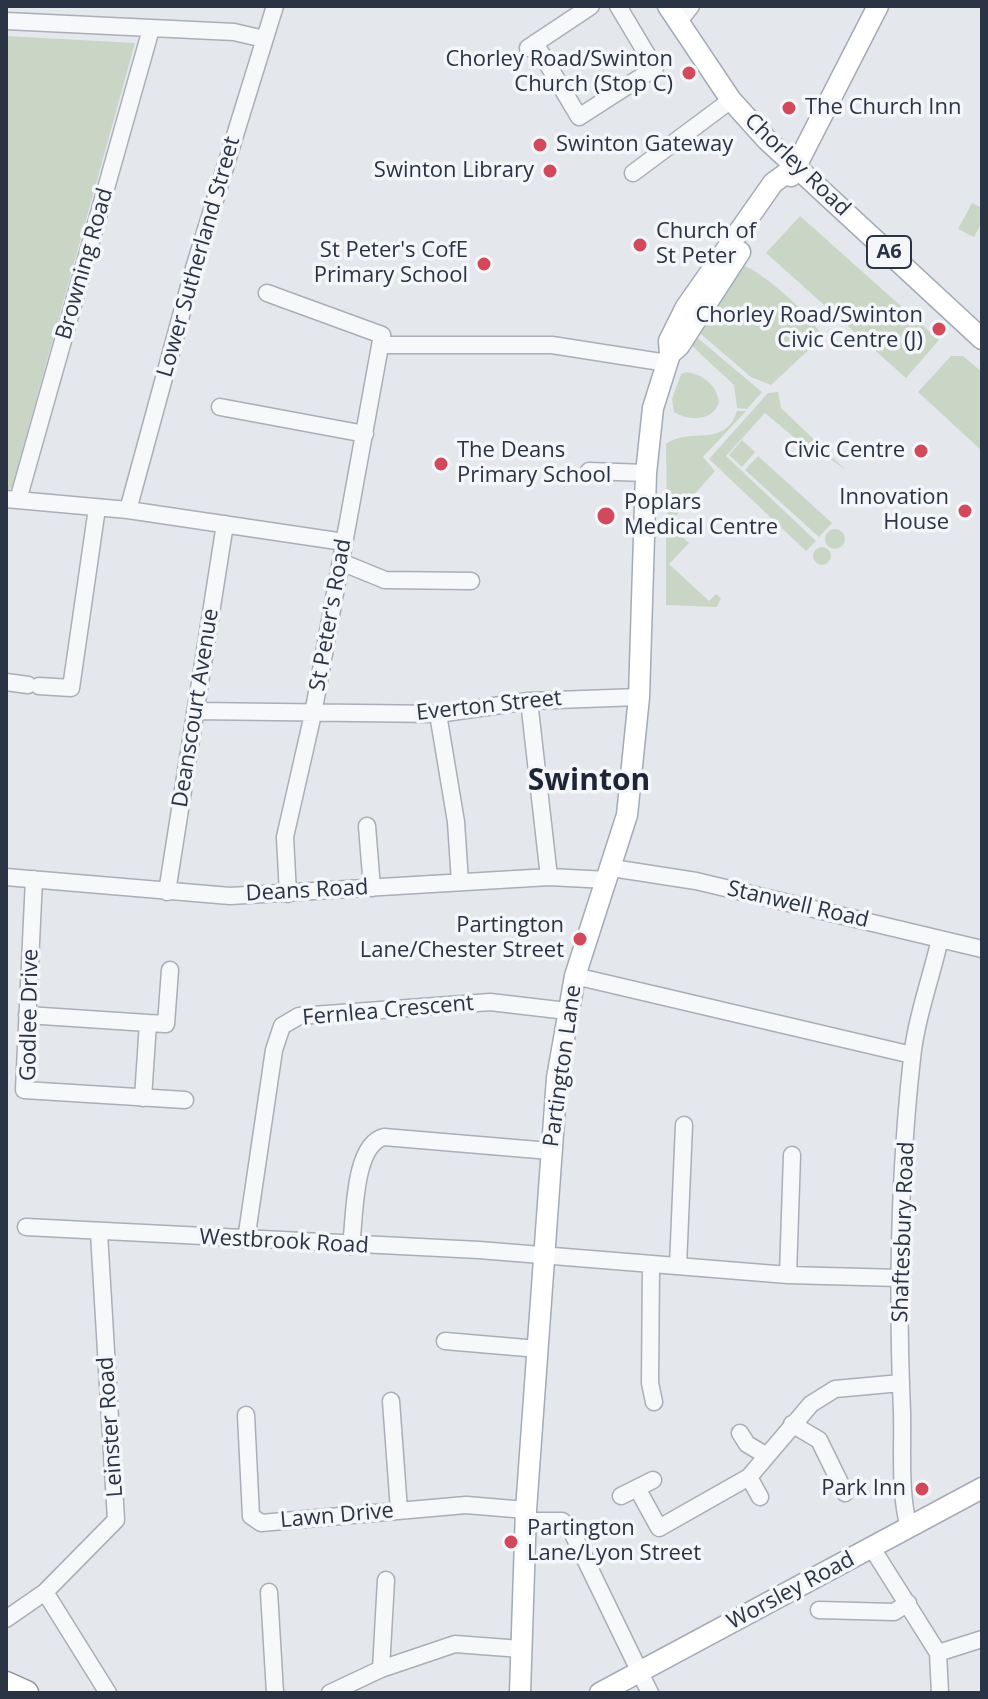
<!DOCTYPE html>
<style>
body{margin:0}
#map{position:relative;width:988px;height:1699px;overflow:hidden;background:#e4e7ec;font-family:"Open Sans",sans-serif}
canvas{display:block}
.frame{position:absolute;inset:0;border:8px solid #2b3445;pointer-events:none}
</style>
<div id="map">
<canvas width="988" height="1699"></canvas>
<div class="frame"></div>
</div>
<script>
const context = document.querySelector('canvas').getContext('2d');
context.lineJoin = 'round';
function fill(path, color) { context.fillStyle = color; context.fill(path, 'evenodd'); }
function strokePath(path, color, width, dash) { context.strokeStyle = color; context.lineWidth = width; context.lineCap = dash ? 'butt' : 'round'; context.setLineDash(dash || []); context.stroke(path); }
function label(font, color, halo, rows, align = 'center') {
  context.font = font + ' "Open Sans",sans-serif'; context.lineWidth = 7; context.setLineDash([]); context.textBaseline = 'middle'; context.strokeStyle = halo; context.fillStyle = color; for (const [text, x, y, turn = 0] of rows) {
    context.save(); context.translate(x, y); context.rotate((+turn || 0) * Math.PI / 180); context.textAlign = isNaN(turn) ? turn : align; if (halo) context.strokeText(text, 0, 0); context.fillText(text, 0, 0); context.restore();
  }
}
fill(new Path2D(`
 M 6,36 L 135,43 L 12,487 L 6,492 Z
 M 972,203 L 982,208 L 982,222 L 974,237 L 958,229 Z
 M 800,216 L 939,340 L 906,378 L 766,253 Z
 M 742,265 C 760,270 812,315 819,332 L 816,343 L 771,385 L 751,377 L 695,329 Z
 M 694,335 L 762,392 L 747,409 L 737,408 L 734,385 L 691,345 Z
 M 951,356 L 963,356 L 982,372 L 982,451 L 918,392 Z
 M 686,372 C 703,374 717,386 719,402 C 713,422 688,421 674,412 L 672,399 L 681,374 Z
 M 778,392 L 781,408 L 846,470 L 822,453 L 814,454 L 765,413 L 726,456 L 816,541 L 806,551 L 709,459 L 768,393 Z
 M 737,411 L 746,411 L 703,457 L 715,471 L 667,526 L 666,444 C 691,426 725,449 737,411 Z
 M 742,440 L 755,452 L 742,467 L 729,455 Z
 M 758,456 L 832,523 L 819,537 L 745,470 Z
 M 672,527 L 689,543 L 669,564 L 709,601 L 716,594 L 721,598 L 717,607 L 666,605 L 666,533 Z
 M825 539a10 10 0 1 1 20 0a10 10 0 1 1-20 0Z
 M813 556a9 9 0 1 1 18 0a9 9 0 1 1-18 0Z`), '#c9d6c5');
const minor = new Path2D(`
 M 6,21 L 234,32 L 264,39
 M 679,21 L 691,6
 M 535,43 L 579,117 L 655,68 L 618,6
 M 528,48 L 591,6
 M 633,173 L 731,100
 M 267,293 L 382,335 L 313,714 L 285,837 L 288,894
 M 382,345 L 552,345 L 667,363
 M 220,407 L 365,434
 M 589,471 L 646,473
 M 6,499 L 128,510 L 344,542
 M 18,500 L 151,29
 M 128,510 L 194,268 L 275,6
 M 341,562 L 385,580 L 471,581
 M 6,682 L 28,685
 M 39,686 L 71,688 L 97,508
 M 529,701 L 549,877
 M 195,711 L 438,714 L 529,701 L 639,697
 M 438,714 L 456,822 L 460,882
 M 367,826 L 372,888
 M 612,868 L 696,881 L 982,949
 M 6,877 L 230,896 L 549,877 L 608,880
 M 34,879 L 24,1090 L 185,1100
 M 167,892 L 225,524
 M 575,976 L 912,1055
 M 27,1015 L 148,1023
 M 143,1098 L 148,1023 L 166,1024 L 170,970
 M 26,1227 L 479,1250 L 788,1275 L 900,1278
 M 246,1240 L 274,1050 L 282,1026 L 299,1016 L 490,1002 L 567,1011
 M 351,1246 C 355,1217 353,1145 384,1137 L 550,1151
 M 651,1264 L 650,1383 L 654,1402
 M 678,1266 L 684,1125
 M 788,1275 L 792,1155
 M 445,1341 L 538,1349
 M 391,1401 L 399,1510
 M 246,1415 L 251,1516 L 261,1523 L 466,1505 L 526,1510
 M 792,1424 L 819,1440 L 845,1493
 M 740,1433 L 747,1444 L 767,1456
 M 749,1477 L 760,1497
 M 637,1488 L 659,1528 L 749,1477 L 811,1404 L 835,1389 L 901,1383
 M 621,1496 L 653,1480
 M 526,1521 L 562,1521 L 570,1528 L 650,1693
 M 909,1528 C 899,1492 903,1450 902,1412 C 897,1295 899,1175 912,1058 C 916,1019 931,978 940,939
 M 872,1548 L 938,1653 L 940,1693
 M 45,1592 L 108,1693
 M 269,1592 L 275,1693
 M 819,1610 L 894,1612 L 908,1603
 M 6,1619 L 45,1592 L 116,1520 L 99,1233
 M 938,1653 L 982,1639
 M 381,1669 L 386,1580
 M 330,1693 L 381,1669 L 455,1644 L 521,1649`);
const major = new Path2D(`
 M 668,6 L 731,100 L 767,140 L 982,339
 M 791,176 L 878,6
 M 670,354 L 679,346 L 740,252
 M 520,1693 L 526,1510 L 557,1078 L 575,976 L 627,815 L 639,697 L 646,473 L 653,408 L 670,354 L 669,341 L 686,307 L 773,183 L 795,167
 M 600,1693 L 982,1488`);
const highway = new Path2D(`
 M 6,1684 L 26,1693`);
strokePath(minor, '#a9aeb7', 19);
strokePath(major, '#a3abb8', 23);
strokePath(highway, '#8b94a3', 27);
strokePath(minor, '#f7f8fa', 16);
strokePath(major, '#fff', 20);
strokePath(highway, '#fff', 24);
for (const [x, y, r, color] of [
 [689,73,8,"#d1495b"],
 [789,108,8,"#d1495b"],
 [540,145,8,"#d1495b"],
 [550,171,8,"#d1495b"],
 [640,245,8,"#d1495b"],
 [484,264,8,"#d1495b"],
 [939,329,8,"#d1495b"],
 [921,451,8,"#d1495b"],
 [441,464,8,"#d1495b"],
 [965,511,8,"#d1495b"],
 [606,516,10,"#d1495b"],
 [580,939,8,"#d1495b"],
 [922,1489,8,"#d1495b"],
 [511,1542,8,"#d1495b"]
]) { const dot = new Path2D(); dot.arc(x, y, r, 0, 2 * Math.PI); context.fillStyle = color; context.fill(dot); strokePath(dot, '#f4f6f9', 3); }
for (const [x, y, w] of [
 [889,252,44]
]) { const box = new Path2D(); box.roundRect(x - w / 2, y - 16, w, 32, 6); context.fillStyle = '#f4f6f9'; context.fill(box); strokePath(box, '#2b3445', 2); }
label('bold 20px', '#2b3445', null, [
 ["A6",889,252]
]);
label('22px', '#2b3445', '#f4f6f9', [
 ["Chorley Road/Swinton",673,60],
 ["Church (Stop C)",673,85],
 ["The Church Inn",805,108,"left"],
 ["Swinton Gateway",556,145,"left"],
 ["Swinton Library",534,171],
 ["Church of",656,232,"left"],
 ["St Peter",656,257,"left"],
 ["St Peter's CofE",468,251],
 ["Primary School",468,276],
 ["Chorley Road/Swinton",923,316],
 ["Civic Centre (J)",923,341],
 ["The Deans",457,451,"left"],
 ["Primary School",457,476,"left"],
 ["Civic Centre",905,451],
 ["Innovation",949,498],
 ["House",949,523],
 ["Poplars",624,503,"left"],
 ["Medical Centre",624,528,"left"],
 ["Partington",564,926],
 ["Lane/Chester Street",564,951],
 ["Park Inn",906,1489],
 ["Partington",527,1529,"left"],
 ["Lane/Lyon Street",527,1554,"left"]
], 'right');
label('22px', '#2b3445', '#f4f6f9', [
 ["Chorley Road",797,165,44],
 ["Lower Sutherland Street",199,257,-74],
 ["Browning Road",85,264,-74],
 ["St Peter's Road",331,615,-80],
 ["Everton Street",489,706,-6],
 ["Deanscourt Avenue",196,708,-81],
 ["Deans Road",307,891,-3],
 ["Stanwell Road",798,905,13],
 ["Fernlea Crescent",388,1011,-5],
 ["Godlee Drive",30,1015,-89],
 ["Partington Lane",563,1066,-82],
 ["Shaftesbury Road",904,1232,-88],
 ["Westbrook Road",284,1242,3],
 ["Leinster Road",111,1427,-94],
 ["Lawn Drive",337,1516,-5],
 ["Worsley Road",791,1591,-28]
]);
label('bold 30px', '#1d2536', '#f4f6f9', [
 ["Swinton",589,781]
]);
</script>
